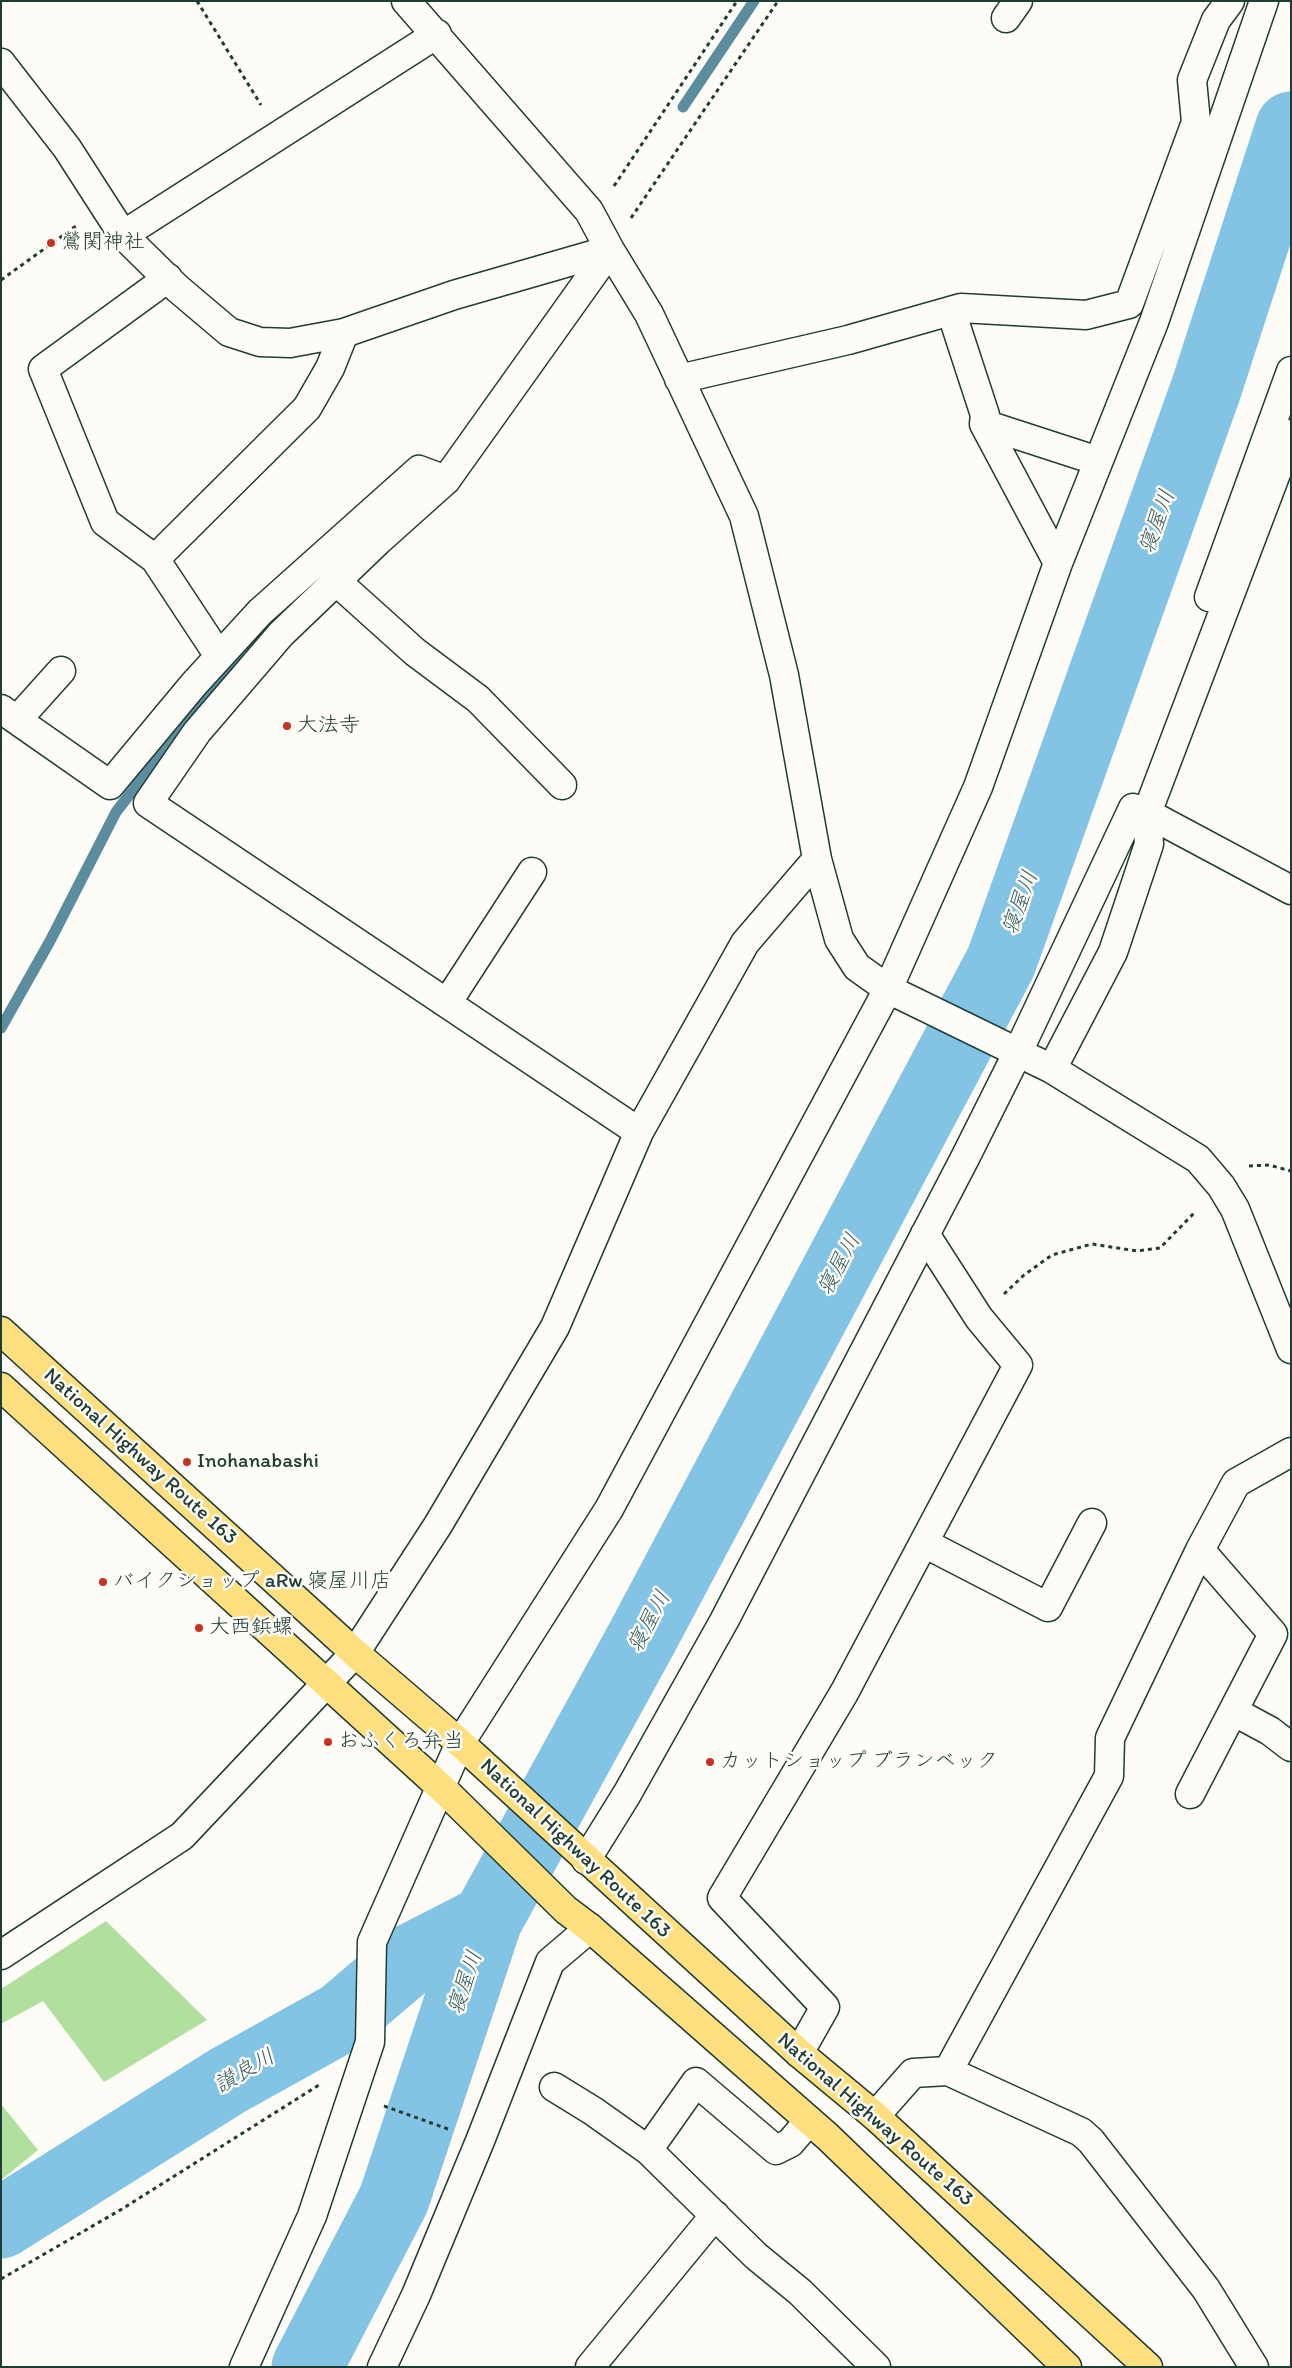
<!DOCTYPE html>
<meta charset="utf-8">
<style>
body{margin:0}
#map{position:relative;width:1292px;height:2368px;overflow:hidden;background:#fdfcf7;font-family:Itim,sans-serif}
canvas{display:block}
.frame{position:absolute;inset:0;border:2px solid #1f3d34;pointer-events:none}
</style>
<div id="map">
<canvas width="1292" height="2368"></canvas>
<div class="frame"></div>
</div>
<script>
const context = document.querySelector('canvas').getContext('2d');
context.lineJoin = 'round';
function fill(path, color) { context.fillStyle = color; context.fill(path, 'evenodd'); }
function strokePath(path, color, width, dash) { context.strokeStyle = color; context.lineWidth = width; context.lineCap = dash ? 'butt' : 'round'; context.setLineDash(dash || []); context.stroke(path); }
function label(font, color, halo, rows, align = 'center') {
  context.font = font + ' Itim,"Klee One",sans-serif'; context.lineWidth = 5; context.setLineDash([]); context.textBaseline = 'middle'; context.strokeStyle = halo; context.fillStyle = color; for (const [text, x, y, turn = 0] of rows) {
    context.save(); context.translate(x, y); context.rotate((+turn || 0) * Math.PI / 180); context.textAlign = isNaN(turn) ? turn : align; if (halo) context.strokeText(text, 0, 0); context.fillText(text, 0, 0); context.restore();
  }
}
fill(new Path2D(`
 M 106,1921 L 207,2020 L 104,2082 L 43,2001 L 1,2024 L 1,1989 Z
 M 1,2104 L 38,2150 L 1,2180 Z`), '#b1df9e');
strokePath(new Path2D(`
 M 683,107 L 754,1
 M 1,1028 L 50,941 L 116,812 L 229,667 L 270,627`), '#5b8d9e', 11);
strokePath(new Path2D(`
 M 1,2223 L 227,2081 L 342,2017 L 409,1960 L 487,1920
 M 307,2367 L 394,2199 L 487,1920 L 643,1636 L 1001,962 L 1206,389 L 1291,127`), '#83c3e4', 71);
const minor = new Path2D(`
 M 406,1 L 589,211 L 610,250 L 649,314 L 744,516 L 784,675 L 817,859 L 839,939 L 857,967 L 888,989 L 1052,1069 L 1198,1159 L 1221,1186 L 1235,1209 L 1291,1349
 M 1006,18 L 1018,1
 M 1,63 L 67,148 L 123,235 L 177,288 L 229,332 L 260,342 L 290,343 L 344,333 L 454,295 L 610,250
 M 123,235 L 437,34
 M 168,278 L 43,369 L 105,522 L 155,559 L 219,656
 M 951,311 L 985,415 L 984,424 L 1058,563
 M 679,379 L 848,340 L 961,308 L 1086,315 L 1129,304 L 1196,122 L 1192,80 L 1216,20 L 1230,1
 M 984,424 L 1098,461
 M 155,559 L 307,408 L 330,368 L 344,333
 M 336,581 L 415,652 L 478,699 L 562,785
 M 1209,597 L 1291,371
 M 1,709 L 110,785 L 194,684 L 260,612 L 419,470 L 446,480
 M 17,720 L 61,671
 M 1147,813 L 1291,890
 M 447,1003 L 532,872
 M 1052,1069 L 1113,952 L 1149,844 L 1147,813
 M 639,1132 L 745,943 L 817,859
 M 924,1543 L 1048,1607 L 1092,1523
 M 1233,1711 L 1270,1731 L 1291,1747
 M 1190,1794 L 1273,1634 L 1200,1550
 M 586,1860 L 627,1794 L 724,1621 L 966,1156 L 1018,1052 L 1133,808 L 1147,813 L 1291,434
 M 1,1955 L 182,1836 L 355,1653 L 438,1525 L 555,1327 L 639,1132 L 148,803 L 197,732 L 281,634 L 379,540 L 446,480 L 610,250
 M 799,2053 L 825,2007 L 722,1898 L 844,1693 L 1018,1365 L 979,1318 L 925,1234
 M 948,2071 L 1081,2132 L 1091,2141 L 1206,2289 L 1254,2367
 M 554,2087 L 593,2111 L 648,2150 L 756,2256 L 800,2292 L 876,2367
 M 875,2116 L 913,2073 L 948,2071 L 1109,1776 L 1110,1738 L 1200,1550 L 1236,1483 L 1291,1452
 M 648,2150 L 696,2082 L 776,2150 L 790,2143 L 809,2121
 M 244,2367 L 312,2216 L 370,2042 L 372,1942 L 460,1743 L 609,1509 L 888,989 L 978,787 L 1058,563 L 1154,322 L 1264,1
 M 382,2367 L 416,2295 L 480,2141 L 550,1962 L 590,1928
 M 590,2367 L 715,2215`);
const highway = new Path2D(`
 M 1,1331 L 355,1653 L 460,1743 L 799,2053 L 875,2116 L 1148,2367
 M 1,1387 L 447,1793 L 566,1910 L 590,1928 L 828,2137 L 1067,2367`);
strokePath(minor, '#1f3d34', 31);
strokePath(highway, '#1f3d34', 31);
strokePath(new Path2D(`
 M 197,1 L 261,105
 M 614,186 L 737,1
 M 631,218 L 778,1
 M 1,280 L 76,226
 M 1249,1166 L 1269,1165 L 1291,1171
 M 1004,1294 L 1024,1275 L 1052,1255 L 1092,1244 L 1137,1251 L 1160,1248 L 1196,1211
 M 384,2106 L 448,2129
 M 1,2279 L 122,2209 L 319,2085`), '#1f3d34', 3, [4, 4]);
strokePath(minor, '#fdfcf7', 28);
strokePath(highway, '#fedf80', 28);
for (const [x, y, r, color] of [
 [51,243,5,"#c8321e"],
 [287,726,5,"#c8321e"],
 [187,1462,5,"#c8321e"],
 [103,1582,5,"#c8321e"],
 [199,1628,5,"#c8321e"],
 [328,1742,5,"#c8321e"],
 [710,1762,5,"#c8321e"]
]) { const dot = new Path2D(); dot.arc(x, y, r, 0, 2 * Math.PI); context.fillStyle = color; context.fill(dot); strokePath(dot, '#fdfcf7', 2); }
label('21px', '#1f3d34', '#fdfcf7', [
 ["鶯関神社",61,243],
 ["大法寺",297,726],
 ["Inohanabashi",197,1462],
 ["バイクショップ aRw 寝屋川店",113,1582],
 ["大西鋲螺",209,1628],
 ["おふくろ弁当",338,1742],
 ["カットショップ ブランベック",720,1762]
], 'left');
label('21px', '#1f3d34', '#fdfcf7', [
 ["National Highway Route 163",140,1457,42],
 ["National Highway Route 163",575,1849,43],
 ["National Highway Route 163",875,2120,41]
]);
label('italic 22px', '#385e60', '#fdfcf7', [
 ["寝屋川",1158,522,-70],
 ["寝屋川",1021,903,-70],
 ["寝屋川",840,1265,-62],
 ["寝屋川",650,1622,-62],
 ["寝屋川",466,1983,-71],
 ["讃良川",245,2072,-30]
]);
</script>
